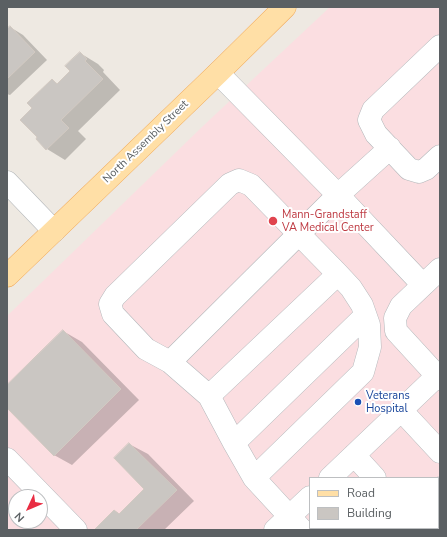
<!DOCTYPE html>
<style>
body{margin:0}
#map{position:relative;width:447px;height:537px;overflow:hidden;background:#eee9e2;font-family:"Nunito Sans",sans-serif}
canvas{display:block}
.frame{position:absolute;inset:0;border:8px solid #5b6063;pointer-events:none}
.legend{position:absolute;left:309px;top:477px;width:130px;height:52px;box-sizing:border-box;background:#fff;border:1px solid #bdbfc1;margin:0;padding:5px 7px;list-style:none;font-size:12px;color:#5b6063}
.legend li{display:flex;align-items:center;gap:8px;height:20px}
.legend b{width:20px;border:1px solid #bdbfc1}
.north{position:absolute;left:8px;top:489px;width:40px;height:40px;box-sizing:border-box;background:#fff;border:1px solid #bdbfc1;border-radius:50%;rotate:226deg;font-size:11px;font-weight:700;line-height:16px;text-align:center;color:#5b6063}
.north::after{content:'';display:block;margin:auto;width:14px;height:18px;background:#e92d43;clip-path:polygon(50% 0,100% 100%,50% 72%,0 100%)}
</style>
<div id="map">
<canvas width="447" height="537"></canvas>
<div class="frame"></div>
<ul class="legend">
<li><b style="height:5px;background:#ffdfa6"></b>Road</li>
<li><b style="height:11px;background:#cac6c2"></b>Building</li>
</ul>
<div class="north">N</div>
</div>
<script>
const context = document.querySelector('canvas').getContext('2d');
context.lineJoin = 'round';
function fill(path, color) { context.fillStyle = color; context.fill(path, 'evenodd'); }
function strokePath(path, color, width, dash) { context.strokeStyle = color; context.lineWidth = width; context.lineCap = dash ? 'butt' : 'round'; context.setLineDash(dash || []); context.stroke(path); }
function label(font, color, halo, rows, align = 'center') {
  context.font = font + ' "Nunito Sans",sans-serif'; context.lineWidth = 4; context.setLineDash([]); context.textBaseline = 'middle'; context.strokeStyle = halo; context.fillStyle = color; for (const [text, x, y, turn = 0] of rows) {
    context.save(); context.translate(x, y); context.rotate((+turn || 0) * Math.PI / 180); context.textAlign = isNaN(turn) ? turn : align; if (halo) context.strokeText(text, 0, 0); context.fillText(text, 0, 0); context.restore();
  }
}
fill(new Path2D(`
 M 330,7 L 440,7 L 440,530 L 7,530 L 7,316 L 203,126 ZM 310,478 L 438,478 L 438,528 L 310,528 ZM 16,497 L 40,497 L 40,521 L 16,521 Z`), '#fbdee1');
fill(new Path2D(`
 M 10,27 L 23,35 L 47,60 L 10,95 L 7,94 L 7,31 Z
 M 80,53 L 98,64 L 104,70 L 103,72 L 120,90 L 78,131 L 86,139 L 65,160 L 47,149 L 37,139 L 39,137 L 33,108 L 52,80 L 58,84 L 71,71 Z
 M 63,331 L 82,342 L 139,400 L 72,465 L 54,455 L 7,406 L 7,386 Z
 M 129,444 L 148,454 L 194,501 L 164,530 L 95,530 L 115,511 L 120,514 L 145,489 Z`), '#0003');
const building = new Path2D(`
 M 10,26 L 35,52 L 7,79 L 7,29 Z
 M 80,52 L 87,59 L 85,61 L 103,79 L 61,120 L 69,128 L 46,150 L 36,139 L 37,137 L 20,120 L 32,108 L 27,103 L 52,79 L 57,84 L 70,71 L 65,66 Z
 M 63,330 L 121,389 L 54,456 L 7,408 L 7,385 Z
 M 129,443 L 177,490 L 136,530 L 94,530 L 114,510 L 119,514 L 144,489 L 114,458 Z
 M 440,519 L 440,530 L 435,530 L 433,528 L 438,528 L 438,521 Z`);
fill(building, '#cac6c2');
strokePath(building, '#d2c9c1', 1);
const minor = new Path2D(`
 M 440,46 L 373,110 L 369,120 L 376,134 L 409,169 L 419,172 L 426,169 L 440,156
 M 218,73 L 338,195 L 423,285
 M 239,180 L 251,185 L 338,274 L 209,396 L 170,362 L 146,349 L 113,314 L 110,304 L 115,296 L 230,184 Z
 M 7,182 L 54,231
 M 440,269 L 401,306 L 395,318 L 396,331 L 440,379
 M 170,362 L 338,195 L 390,148
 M 209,396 L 234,443 L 254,478 L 302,530
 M 401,410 L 440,452
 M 234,443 L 365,316
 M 354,455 L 375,478
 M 7,459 L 76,530
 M 254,478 L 363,372 L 370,347 L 369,325 L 362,305 L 351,288 L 338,274
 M 330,478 L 437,376
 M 438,490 L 440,488
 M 275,530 L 310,497
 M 397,530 L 399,528`);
const major = new Path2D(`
 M 7,276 L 218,73 L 285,7`);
strokePath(minor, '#b3b7ba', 23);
strokePath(major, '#f1a958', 23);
strokePath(minor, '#fff', 22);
strokePath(major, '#ffdfa6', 22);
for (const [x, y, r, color] of [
 [273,221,5,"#e0444e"],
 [358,402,4,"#1a4fb4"]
]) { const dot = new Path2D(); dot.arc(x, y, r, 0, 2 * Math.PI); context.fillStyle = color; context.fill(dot); strokePath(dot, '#fff', 1.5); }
label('11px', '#5b6063', '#fff', [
 ["North Assembly Street",146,142,-44]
]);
label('11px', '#be3a42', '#fff', [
 ["Mann-Grandstaff",282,215],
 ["VA Medical Center",282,228]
], 'left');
label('11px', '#164399', '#fff', [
 ["Veterans",366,396],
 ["Hospital",366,409]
], 'left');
</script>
